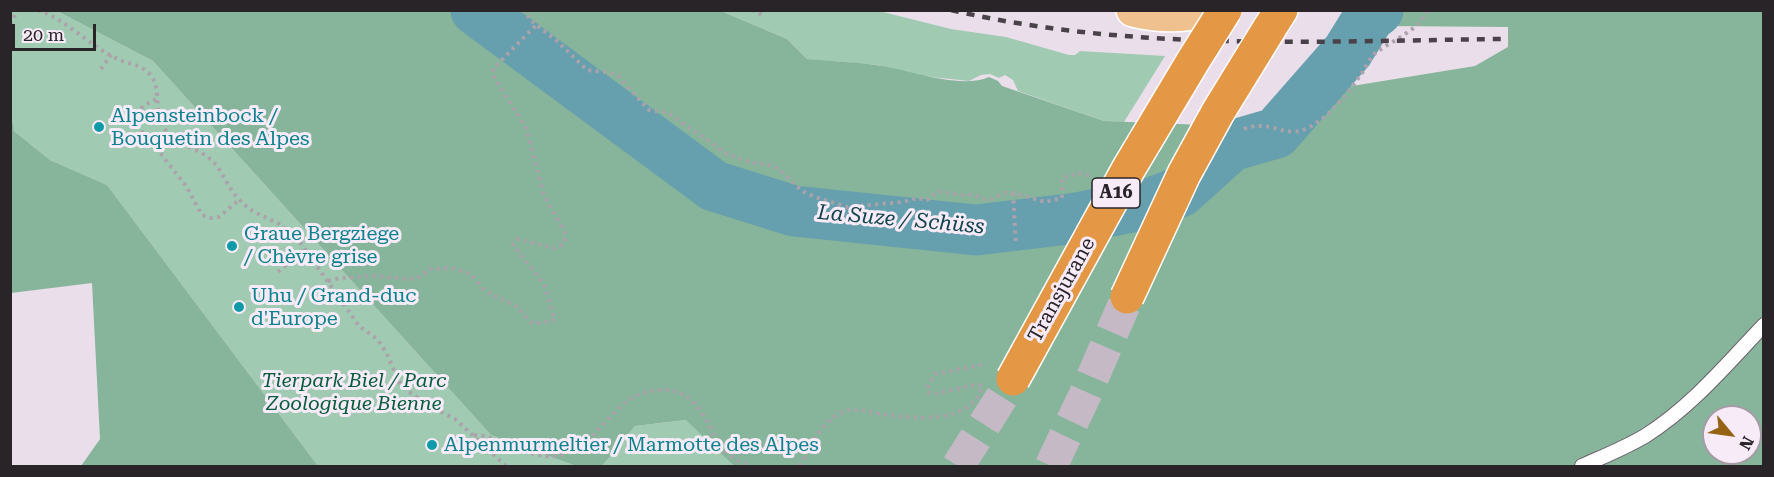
<!DOCTYPE html>
<meta charset="utf-8">
<style>
body{margin:0}
#map{position:relative;width:1774px;height:477px;overflow:hidden;background:#ebdeeb;font-family:"Roboto Serif",serif}
canvas{display:block}
.frame{position:absolute;inset:0;border:12px solid #282428;pointer-events:none}
.north{position:absolute;left:1702px;top:405px;width:60px;height:60px;box-sizing:border-box;background:#f8ebf8;border:2px solid #a59ba5;border-radius:50%;rotate:119deg;font-size:16px;font-weight:700;line-height:24px;text-align:center;color:#282428}
.north::after{content:'';display:block;margin:auto;width:21px;height:27px;background:#966316;clip-path:polygon(50% 0,100% 100%,50% 72%,0 100%)}
.scale{position:absolute;left:12px;top:24px;width:84px;height:27px;box-sizing:border-box;border:3px solid #282428;border-top:0;padding-left:8px;font-size:18px;line-height:21px;white-space:nowrap;color:#282428;-webkit-text-stroke:4px #f8ebf8;paint-order:stroke}
</style>
<div id="map">
<canvas width="1774" height="477"></canvas>
<div class="frame"></div>
<div class="north">N</div>
<div class="scale">20 m</div>
</div>
<script>
const context = document.querySelector('canvas').getContext('2d');
context.lineJoin = 'round';
function fill(path, color) { context.fillStyle = color; context.fill(path, 'evenodd'); }
function strokePath(path, color, width, dash) { context.strokeStyle = color; context.lineWidth = width; context.lineCap = dash ? 'butt' : 'round'; context.setLineDash(dash || []); context.stroke(path); }
function label(font, color, halo, rows, align = 'center') {
  context.font = font + ' "Roboto Serif",serif'; context.lineWidth = 6; context.setLineDash([]); context.textBaseline = 'middle'; context.strokeStyle = halo; context.fillStyle = color; for (const [text, x, y, turn = 0] of rows) {
    context.save(); context.translate(x, y); context.rotate((+turn || 0) * Math.PI / 180); context.textAlign = isNaN(turn) ? turn : align; if (halo) context.strokeText(text, 0, 0); context.fillText(text, 0, 0); context.restore();
  }
}
fill(new Path2D(`
 M 10,11 L 57,11 L 153,61 L 491,435 L 576,466 L 318,466 L 107,185 L 50,160 L 14,131 L 10,115 Z
 M 721,11 L 879,11 L 951,29 L 1006,37 L 1069,55 L 1075,55 L 1080,51 L 1165,56 L 1124,122 L 1104,121 L 1018,91 L 1013,80 L 1005,75 L 999,78 L 990,74 L 981,75 L 969,81 L 922,76 L 878,65 L 807,59 L 787,39 Z
 M 687,420 L 734,466 L 602,466 L 635,426 Z`), '#a1cab2');
fill(new Path2D(`
 M 57,11 L 721,11 L 787,39 L 807,59 C 830,61 853,62 876,65 C 907,69 959,90 989,77 L 998,81 L 1002,86 L 1104,121 L 1227,126 L 1346,87 L 1475,66 L 1508,47 L 1508,27 L 1384,26 L 1356,11 L 1763,11 L 1763,466 L 734,466 L 686,420 L 635,426 L 602,466 L 576,466 L 491,435 L 153,61 ZM 1714,417 L 1750,417 L 1750,453 L 1714,453 Z
 M 11,115 L 14,131 L 50,160 L 107,185 L 318,466 L 81,466 L 100,439 L 92,283 L 11,293 Z`), '#86b59b');
strokePath(new Path2D(`
 M 476,10 L 714,186 L 794,211 L 976,230 L 1077,218 L 1151,203 L 1180,192 L 1231,146 L 1276,133 L 1348,51 L 1369,17 L 1378,10`), '#669fad', 51);
strokePath(new Path2D(`
 M 958,466 L 1010,384
 M 1051,466 L 1084,397 L 1124,305`), '#c4b9c4', 33, [33, 16]);
const service = new Path2D(`
 M 1582,466 C 1602,457 1625,448 1645,436 C 1691,407 1726,365 1764,325`);
const primary = new Path2D(`
 M 1133,10 C 1157,16 1184,16 1207,10`);
const motorway = new Path2D(`
 M 1269,29 L 1281,10`);
strokePath(service, '#6c606c', 16);
strokePath(primary, '#fff', 36);
strokePath(motorway, '#fff', 36);
strokePath(new Path2D(`
 M 38,10 C 69,21 90,47 120,60 C 131,65 144,65 152,77 C 163,95 150,117 171,136 C 181,146 199,149 210,159 C 220,167 224,179 231,189 C 235,196 243,204 250,209 C 260,216 272,219 282,226 C 290,231 296,238 302,245 L 359,326 L 377,339 L 386,352 L 401,386 L 426,404 L 455,419 L 506,466
 M 522,10 L 536,25 L 556,40 L 587,70 L 606,72 L 618,76 L 649,110 L 668,113 L 727,154 L 753,163 L 766,164 L 779,169 L 802,191 L 815,197 L 847,207 L 903,202 L 917,198 L 927,200 L 938,191 L 960,195 L 973,195 L 984,199 L 991,199 L 1005,193 L 1013,193 L 1045,202 L 1062,198 L 1062,178 L 1079,173 L 1091,176
 M 752,10 L 763,15
 M 10,24 L 18,10
 M 101,69 L 111,55
 M 156,99 L 143,106 L 134,119 L 135,125 L 150,140 L 186,186 L 202,215 L 210,218 L 219,217 L 240,199
 M 1244,129 C 1269,119 1284,137 1303,130 C 1328,120 1346,95 1362,73 C 1366,66 1371,56 1378,51 C 1394,40 1420,29 1428,10
 M 1013,193 L 1016,245
 M 278,272 L 305,249
 M 328,281 L 340,278 L 373,276 L 410,279 L 417,278 L 430,269 L 452,268 L 471,274 L 485,291 L 516,306 L 533,324 L 555,320 L 544,284 L 513,245 L 517,239 L 554,248 L 564,244 L 566,234 L 544,195 L 526,128 L 492,74 L 493,69 L 536,25
 M 474,435 C 505,436 535,466 567,453 C 600,440 613,399 650,391 C 661,389 672,389 682,394 C 695,401 704,415 711,428 C 713,433 713,437 715,441 C 719,449 740,462 748,466
 M 800,466 C 811,446 821,420 845,411 C 857,407 870,413 882,414 C 909,418 943,422 967,407 C 975,401 980,396 982,385 L 974,385 L 934,394 L 929,393 L 927,391 L 929,383 L 936,374 L 986,364`), '#aca2ac', 4, [3, 4.5]);
strokePath(service, '#fff', 14);
strokePath(primary, '#efc18f', 33);
strokePath(motorway, '#e49845', 33);
strokePath(new Path2D(`
 M 951,10 C 1131,52 1319,41 1503,39`), '#494349', 4.5, [8, 8]);
const motorwayBridge = new Path2D(`
 M 1127,297 L 1184,174 L 1218,112 L 1269,29
 M 1013,379 L 1129,168 L 1193,61 L 1225,10`);
strokePath(motorwayBridge, '#fff', 36, []);
strokePath(motorwayBridge, '#e49845', 33);
for (const [x, y, r, color] of [
 [99,127,6,"#0f9aa8"],
 [232,246,6,"#0f9aa8"],
 [239,307,6,"#0f9aa8"],
 [432,445,6,"#0f9aa8"]
]) { const dot = new Path2D(); dot.arc(x, y, r, 0, 2 * Math.PI); context.fillStyle = color; context.fill(dot); strokePath(dot, '#f8ebf8', 2); }
for (const [x, y, w] of [
 [1116,193,48]
]) { const box = new Path2D(); box.roundRect(x - w / 2, y - 15, w, 30, 4.5); context.fillStyle = '#f8ebf8'; context.fill(box); strokePath(box, '#282428', 1.5); }
label('bold 18px', '#282428', null, [
 ["A16",1116,193]
]);
label('20px', '#0d838f', '#f8ebf8', [
 ["Alpensteinbock /",111,116],
 ["Bouquetin des Alpes",111,139],
 ["Graue Bergziege",244,234],
 ["/ Chèvre grise",244,257],
 ["Uhu / Grand-duc",251,296],
 ["d'Europe",251,319],
 ["Alpenmurmeltier / Marmotte des Alpes",444,445]
], 'left');
label('20px', '#282428', '#f8ebf8', [
 ["Transjurane",1062,290,-61]
]);
label('italic 20px', '#065c3b', '#f8ebf8', [
 ["Tierpark Biel / Parc",354,381],
 ["Zoologique Bienne",354,404]
]);
label('italic 21px', '#10444f', '#f8ebf8', [
 ["La Suze / Schüss",901,220,5]
]);
</script>
